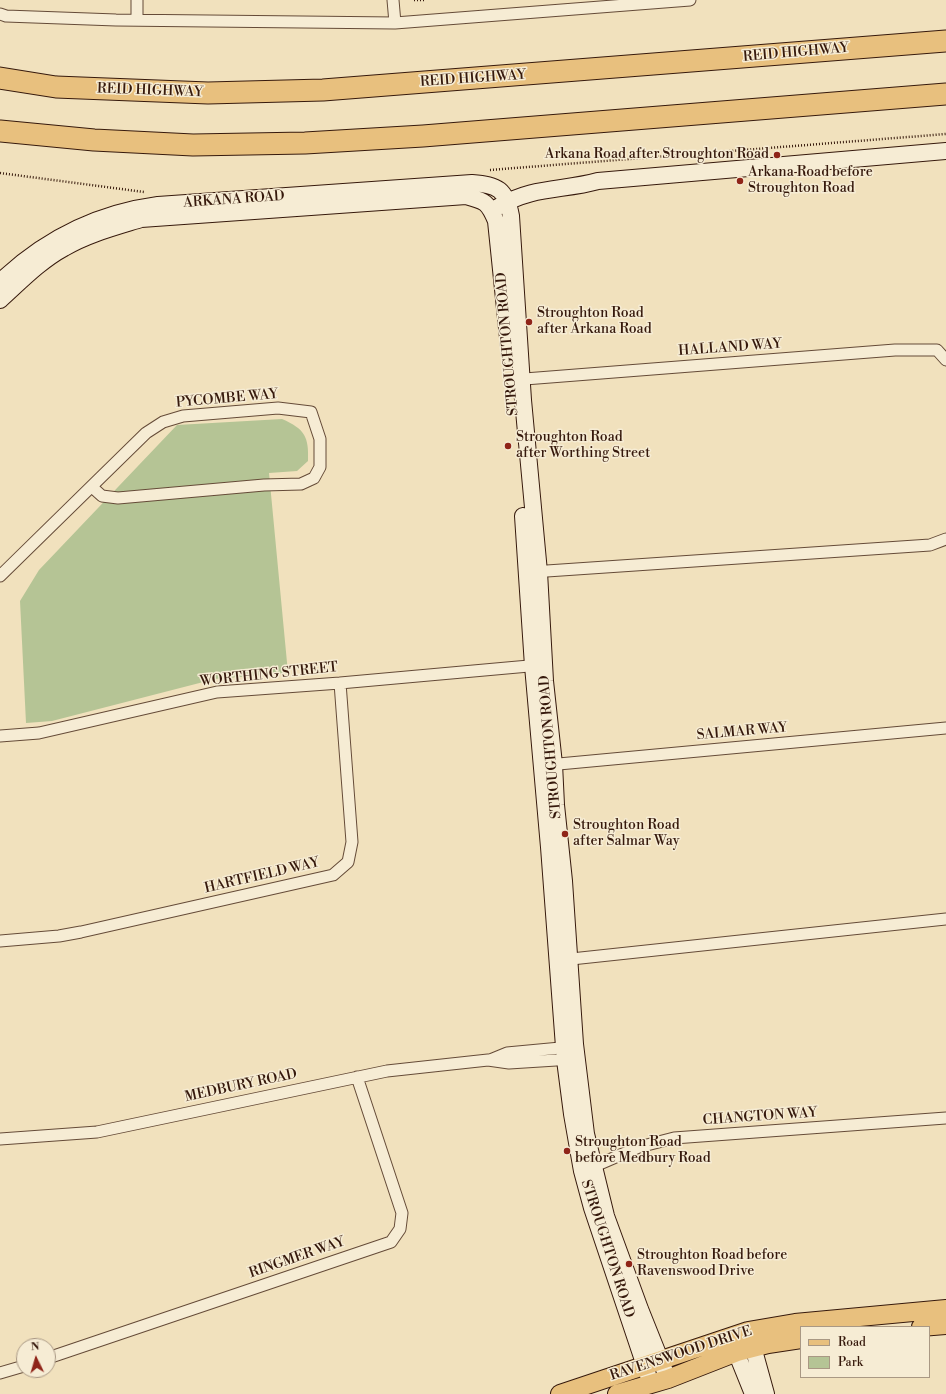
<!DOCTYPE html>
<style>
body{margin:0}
#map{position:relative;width:946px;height:1394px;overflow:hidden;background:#f1e1bd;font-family:"Libre Bodoni",serif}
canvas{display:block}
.legend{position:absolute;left:800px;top:1326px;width:130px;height:52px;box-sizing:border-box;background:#f6ecd4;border:1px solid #a99884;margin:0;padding:5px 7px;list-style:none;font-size:12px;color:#36190c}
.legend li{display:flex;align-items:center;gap:8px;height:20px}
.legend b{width:20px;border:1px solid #a99884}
.north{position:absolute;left:16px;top:1338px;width:40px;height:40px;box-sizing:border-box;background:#f6ecd4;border:1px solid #a99884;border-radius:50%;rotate:355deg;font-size:11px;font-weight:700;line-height:16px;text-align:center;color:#36190c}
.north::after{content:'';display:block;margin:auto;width:14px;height:18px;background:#8f2418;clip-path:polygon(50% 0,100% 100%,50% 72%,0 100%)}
</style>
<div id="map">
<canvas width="946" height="1394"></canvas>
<ul class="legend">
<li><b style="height:5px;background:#e8c07e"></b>Road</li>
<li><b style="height:11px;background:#b5c495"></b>Park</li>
</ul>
<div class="north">N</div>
</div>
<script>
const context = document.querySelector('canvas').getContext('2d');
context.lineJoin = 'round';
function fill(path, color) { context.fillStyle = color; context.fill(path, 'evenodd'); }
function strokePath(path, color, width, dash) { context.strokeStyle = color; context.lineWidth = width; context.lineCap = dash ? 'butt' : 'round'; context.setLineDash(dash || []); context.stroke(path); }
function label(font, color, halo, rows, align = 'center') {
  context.font = font + ' "Libre Bodoni",serif'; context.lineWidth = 3; context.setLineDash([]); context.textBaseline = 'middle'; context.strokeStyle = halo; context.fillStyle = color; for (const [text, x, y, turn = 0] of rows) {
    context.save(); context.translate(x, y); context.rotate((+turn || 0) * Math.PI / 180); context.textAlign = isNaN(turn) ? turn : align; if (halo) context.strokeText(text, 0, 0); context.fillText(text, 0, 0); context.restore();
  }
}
fill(new Path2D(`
 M 282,419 C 305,429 309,437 308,461 L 297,471 L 269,473 L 288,673 L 215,679 L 52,721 L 26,723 L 20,601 L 39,570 L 177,425 Z`), '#b5c495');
const street = new Path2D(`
 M 137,0 L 137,20
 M 393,0 L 395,23
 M 0,14 L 6,16 L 116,20 L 395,23 L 690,0
 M 512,380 L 895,350 L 937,350 L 946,360
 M 532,572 L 930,545 L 946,539
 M 0,576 L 146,433 L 163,422 L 183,416 L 278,408 L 311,412 L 320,439 L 320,467 L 314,478 L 301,484 L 264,485 L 118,498 L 102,496 L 92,487
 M 0,736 L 39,733 L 217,692 L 340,683 L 540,665
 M 548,765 L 946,728
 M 0,941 L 59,936 L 81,932 L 333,875 L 348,862 L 352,842 L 340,683
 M 562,960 L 946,919
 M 490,1060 L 507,1053 L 571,1047
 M 0,1139 L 97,1132 L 387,1071 L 488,1060 L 509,1063 L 572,1059
 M 588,1169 L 639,1147 L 674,1138 L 946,1118
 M 48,1358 L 391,1242 L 400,1229 L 402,1213 L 357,1077
 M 0,1373 L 24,1366`);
const secondary = new Path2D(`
 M 498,207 C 533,186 562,191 598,181 L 946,151
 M 0,282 C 44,240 98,213 158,205 L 472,183 C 498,185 506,189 511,216 L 523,400 L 539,572 L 545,681 L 554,764 L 556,805 L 564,881 L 575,1044 L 586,1134 L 606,1216 L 640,1309 L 668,1379
 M 0,300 C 20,282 40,261 64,248 C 88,234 115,227 141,219 L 466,196 C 485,201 488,202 496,221 L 510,357
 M 523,516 L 533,666 L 549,847 L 565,1060 L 572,1114 L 582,1171 L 592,1208 L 651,1384
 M 750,1336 L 766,1394
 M 732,1342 L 753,1394`);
const primary = new Path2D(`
 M 921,1327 L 946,1325
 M 560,1394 L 748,1331 L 795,1323 L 946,1309
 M 617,1394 L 668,1379 L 737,1352 L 768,1344 L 801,1339`);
const highway = new Path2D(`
 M 0,78 L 56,87 L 208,93 L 323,90 L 946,41
 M 0,131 L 94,140 L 193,145 L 305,143 L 423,136 L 946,94`);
strokePath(street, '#654b38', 13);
strokePath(secondary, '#36190c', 18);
strokePath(primary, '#36190c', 20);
strokePath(highway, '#36190c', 23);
strokePath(new Path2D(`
 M 414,0 L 424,0
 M 490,170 L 946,134
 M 0,173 L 144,192`), '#36190c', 2.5, [1, 2]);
strokePath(street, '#f6ecd4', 11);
strokePath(secondary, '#f6ecd4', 16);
strokePath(primary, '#e8c07e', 18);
strokePath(highway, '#e8c07e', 21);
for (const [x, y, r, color] of [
 [777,155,4,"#8f2418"],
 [740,181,4,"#8f2418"],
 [529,322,4,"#8f2418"],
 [508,446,4,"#8f2418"],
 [565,834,4,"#8f2418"],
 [567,1151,4,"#8f2418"],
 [629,1264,4,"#8f2418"]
]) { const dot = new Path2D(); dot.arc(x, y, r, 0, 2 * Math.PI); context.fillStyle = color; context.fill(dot); strokePath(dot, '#f6ecd4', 1.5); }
label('14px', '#36190c', '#f6ecd4', [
 ["REID HIGHWAY",796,53,-5],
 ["REID HIGHWAY",473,79,-4],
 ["REID HIGHWAY",150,91,2],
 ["ARKANA ROAD",234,200,-4],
 ["STROUGHTON ROAD",508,344,-95],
 ["HALLAND WAY",730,348,-4],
 ["PYCOMBE WAY",227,399,-5],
 ["WORTHING STREET",269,675,-6],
 ["SALMAR WAY",742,732,-5],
 ["STROUGHTON ROAD",551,747,-95],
 ["HARTFIELD WAY",262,876,-13],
 ["MEDBURY ROAD",241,1086,-12],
 ["CHANGTON WAY",760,1117,-4],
 ["STROUGHTON ROAD",607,1249,72],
 ["RINGMER WAY",297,1258,-19],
 ["RAVENSWOOD DRIVE",681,1354,-18]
]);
label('14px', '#36190c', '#f6ecd4', [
 ["Arkana Road after Stroughton Road",769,155,"right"],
 ["Arkana Road before",748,173],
 ["Stroughton Road",748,189],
 ["Stroughton Road",537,314],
 ["after Arkana Road",537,330],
 ["Stroughton Road",516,438],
 ["after Worthing Street",516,454],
 ["Stroughton Road",573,826],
 ["after Salmar Way",573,842],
 ["Stroughton Road",575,1143],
 ["before Medbury Road",575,1159],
 ["Stroughton Road before",637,1256],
 ["Ravenswood Drive",637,1272]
], 'left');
</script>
